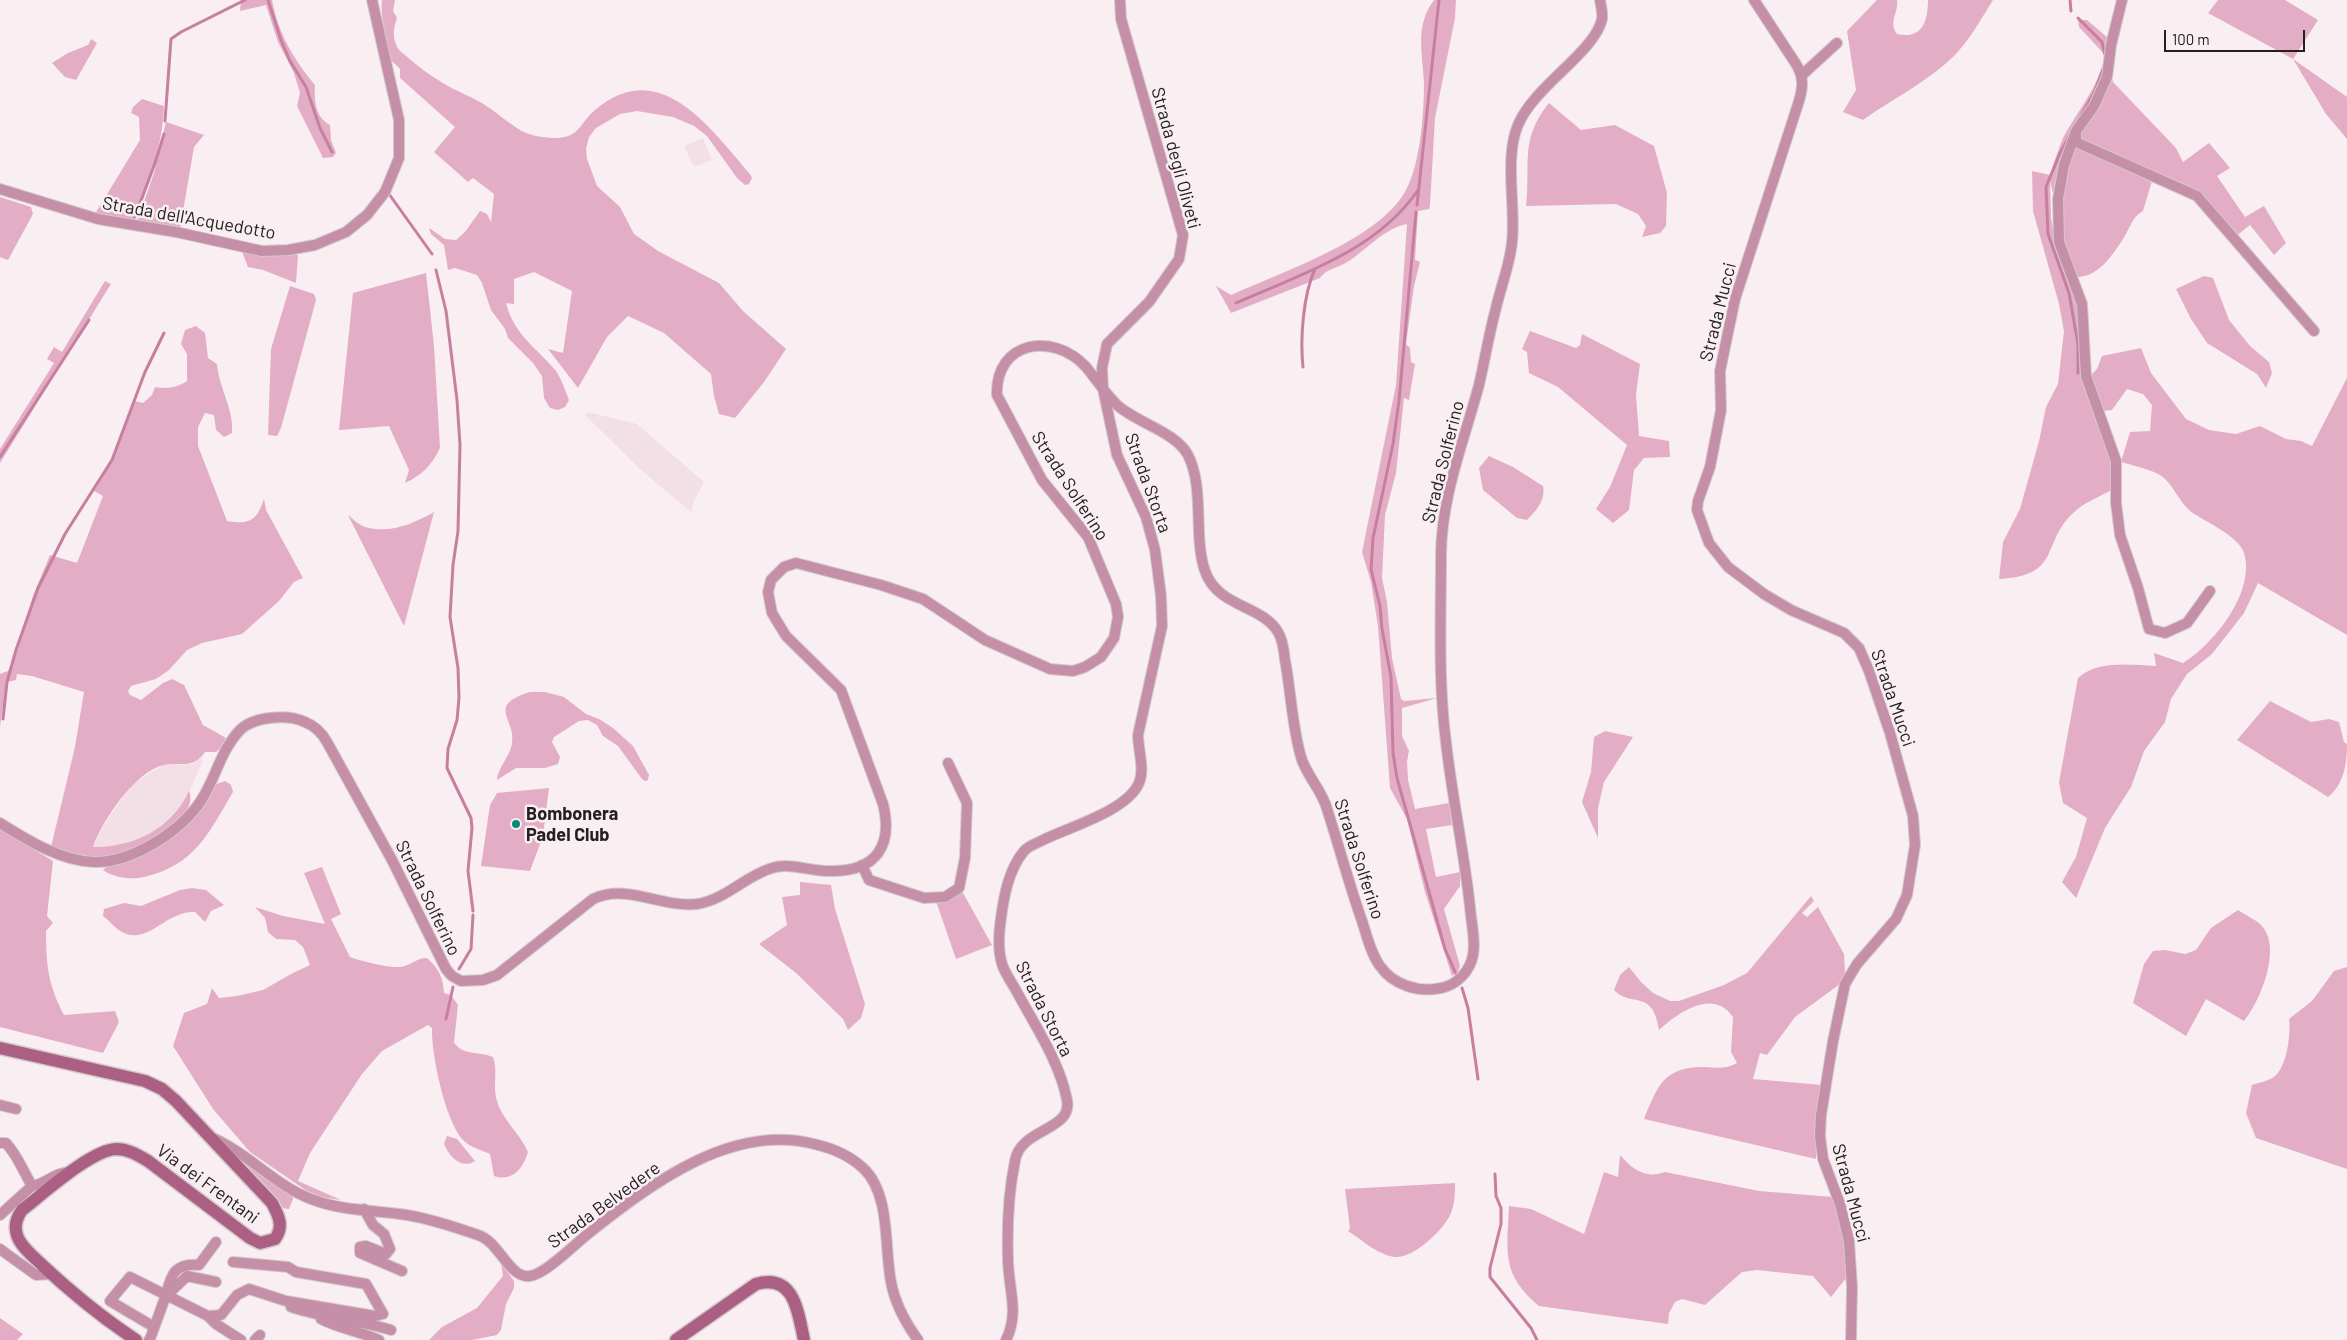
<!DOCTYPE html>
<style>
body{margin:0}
#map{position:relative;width:2347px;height:1340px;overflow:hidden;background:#f9eef2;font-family:Barlow,sans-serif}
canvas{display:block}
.scale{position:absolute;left:2164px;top:30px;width:141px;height:22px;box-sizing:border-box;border:2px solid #242022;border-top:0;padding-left:6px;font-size:15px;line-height:18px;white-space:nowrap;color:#242022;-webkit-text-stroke:4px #f9eef2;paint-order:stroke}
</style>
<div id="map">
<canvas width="2347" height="1340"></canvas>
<div class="scale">100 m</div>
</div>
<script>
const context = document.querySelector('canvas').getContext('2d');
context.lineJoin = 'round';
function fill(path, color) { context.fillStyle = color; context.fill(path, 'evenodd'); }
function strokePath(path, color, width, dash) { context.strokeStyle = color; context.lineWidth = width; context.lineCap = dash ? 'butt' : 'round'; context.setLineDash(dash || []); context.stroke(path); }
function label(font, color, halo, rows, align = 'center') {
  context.font = font + ' Barlow,sans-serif'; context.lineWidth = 5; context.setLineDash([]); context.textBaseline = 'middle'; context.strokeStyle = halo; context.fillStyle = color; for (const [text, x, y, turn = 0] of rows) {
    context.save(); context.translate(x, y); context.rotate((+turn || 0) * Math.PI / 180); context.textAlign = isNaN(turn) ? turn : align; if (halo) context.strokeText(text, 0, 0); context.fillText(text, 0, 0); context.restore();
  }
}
fill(new Path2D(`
 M 703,138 L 712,160 L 694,167 L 684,146 Z
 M 588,412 L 637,424 L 704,482 L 694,501 L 691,512 L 641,470 L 585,415 Z
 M 201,758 L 203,761 L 186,798 L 169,820 L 158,829 L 147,836 L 121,845 L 93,847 L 104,825 L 131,785 L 163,765 L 193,764 Z`), '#f3e0e7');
fill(new Path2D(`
 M 241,0 L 272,0 C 278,33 294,60 315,85 C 314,100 315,117 330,125 L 331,140 L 336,153 L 333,157 L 323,158 L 297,106 L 300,93 L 294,73 L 278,42 L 266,5 L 240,11 Z
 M 382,0 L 395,0 L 393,11 L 397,18 C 393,30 392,39 399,50 C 414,63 430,76 448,86 C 460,93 473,97 485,105 C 498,113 509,124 522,131 C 531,136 546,138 556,138 C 579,138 580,123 594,111 C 659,54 710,128 750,174 L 752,178 L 749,184 L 745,185 L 737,178 L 707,136 L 694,126 L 673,117 L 637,111 L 620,114 L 596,128 L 589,137 L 586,149 L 587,159 L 597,186 L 620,207 L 634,234 L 658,251 L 719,283 L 743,311 L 786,349 L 764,382 L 735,418 L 719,414 L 714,396 L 711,374 L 664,333 L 628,316 L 607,337 L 578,388 L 548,349 L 563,353 L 572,291 L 534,272 L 514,279 L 514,304 L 506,303 C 514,335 536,347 556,371 C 562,380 565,390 569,400 L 565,407 L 558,410 L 550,408 L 544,398 L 542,376 L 533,363 L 508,338 L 505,329 L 491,310 L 482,283 L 477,275 L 455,268 L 448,270 L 444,245 L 431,234 L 429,228 L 445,239 L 456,240 L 465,232 L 480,211 L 487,214 L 491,222 L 494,194 L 473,178 L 468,182 L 434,152 L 455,127 L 400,78 L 400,69 C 398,66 393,63 391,60 C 386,51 380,10 382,0 Z
 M 1434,0 L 1456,0 L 1455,18 L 1435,118 L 1430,205 L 1429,209 L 1418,211 L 1415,260 L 1420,262 L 1414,286 L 1406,344 L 1410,348 L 1411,362 L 1415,364 L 1409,400 L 1404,398 L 1396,473 L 1385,515 L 1382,578 L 1387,602 L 1392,658 L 1401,699 L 1404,701 L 1437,698 L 1402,708 L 1402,736 L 1409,751 L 1407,761 L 1408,780 L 1415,809 L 1449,803 L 1452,825 L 1426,829 L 1436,877 L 1460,872 L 1460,886 L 1444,909 L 1460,966 L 1458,971 L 1452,976 L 1425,892 L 1407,819 L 1390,788 L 1378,626 L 1371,582 L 1362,552 L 1396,385 L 1407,224 C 1385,228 1367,249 1349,261 C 1339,268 1327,268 1320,278 L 1231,313 L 1216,286 L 1231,295 C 1280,273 1374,241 1403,195 C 1420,170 1424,114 1424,84 C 1423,53 1414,27 1434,0 Z
 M 1877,0 L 1897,0 C 1899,12 1888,22 1897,34 C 1923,40 1928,20 1928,0 L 1993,0 C 1981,19 1969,41 1953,57 C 1926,83 1892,99 1863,120 L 1843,112 L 1856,90 L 1847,31 Z
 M 2218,0 L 2285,0 L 2318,20 L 2293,59 L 2347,97 L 2347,139 L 2326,114 L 2293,59 L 2208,13 Z
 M 2078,20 L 2087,20 L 2108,38 L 2110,73 L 2113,82 L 2176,148 L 2183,162 L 2209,143 L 2230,168 L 2217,176 L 2245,217 L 2264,206 L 2286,243 L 2274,255 L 2250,225 L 2235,237 L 2201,197 L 2083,144 L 2086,152 L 2152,181 L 2143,211 C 2132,217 2130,228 2123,239 C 2112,256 2098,277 2077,277 L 2070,266 L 2050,181 L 2051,218 L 2056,246 L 2073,291 L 2078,313 L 2081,348 L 2115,463 L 2113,489 C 2100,497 2084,502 2073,513 C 2041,543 2062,576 1999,579 L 2003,542 L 2020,509 L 2039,441 L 2046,407 L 2058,384 L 2064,331 L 2059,304 L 2033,211 L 2032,171 L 2050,175 C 2054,163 2058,150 2063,138 C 2078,110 2099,87 2105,55 L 2079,27 Z
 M 91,39 L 97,43 L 76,80 L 65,77 L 52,63 L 68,53 L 88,45 Z
 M 142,99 L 164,106 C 163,146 147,185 133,222 L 95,214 L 140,140 L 139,117 L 131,113 L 133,107 Z
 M 1549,103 L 1581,130 L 1615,125 L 1654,146 L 1667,193 L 1666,226 L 1660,233 L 1642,237 L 1646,226 L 1638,214 L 1616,204 L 1526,206 C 1531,163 1519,140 1549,103 Z
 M 166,122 L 204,135 L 194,147 L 180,229 L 137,222 L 154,173 Z
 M 0,197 L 31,207 L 33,214 L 8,260 L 0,257 Z
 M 241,249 L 272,254 L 298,255 L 296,283 L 263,270 L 248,267 Z
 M 426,273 L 434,346 L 440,448 C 432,465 422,475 405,483 L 409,470 L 389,426 L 339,430 L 353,293 Z
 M 2204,276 L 2213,278 L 2229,320 L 2250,346 L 2269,362 L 2272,373 L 2266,388 L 2257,374 L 2207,343 L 2191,319 L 2176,289 Z
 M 105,281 L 111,284 L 0,463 L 0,449 L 54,363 L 47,359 L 54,347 L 62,352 Z
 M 290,286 L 314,294 L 316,300 L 281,428 L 277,436 L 268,435 L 271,349 Z
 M 196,326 L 205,333 L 208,358 L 217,364 C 219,388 234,409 232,433 L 224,437 L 216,430 L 214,415 L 205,413 L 198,427 L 198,446 L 227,521 C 250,525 257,520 264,499 L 266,510 L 303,578 L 294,582 L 279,601 L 242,634 L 202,643 L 187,650 L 169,670 L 156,679 L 131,686 L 128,691 L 130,695 L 141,700 L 163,683 L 172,679 L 184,685 L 203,725 L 226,738 L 221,748 L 216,752 L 205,752 C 194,769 181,762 164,765 C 135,771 102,821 93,847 C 135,847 171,829 189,791 C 202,823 122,858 96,858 C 82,858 63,852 51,847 L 75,747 L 84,692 L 32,676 L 17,674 L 16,680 L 7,682 L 0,726 L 0,674 L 8,671 L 12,664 L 33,596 L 50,555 L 77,563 L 103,496 L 94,491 L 113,459 L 135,401 L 143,403 L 152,395 L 155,387 C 168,389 176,388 187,381 L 187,354 L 181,344 L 185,330 Z
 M 1530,331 L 1576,348 L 1580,345 L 1582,334 L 1640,364 L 1636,395 L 1639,436 L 1669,441 L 1670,457 L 1644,458 L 1634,470 L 1629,510 L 1613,523 L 1596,509 L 1610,487 L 1627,445 L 1558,387 L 1529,373 L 1527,352 L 1522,349 Z
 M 2141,348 L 2151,373 L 2186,419 L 2209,430 L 2236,434 L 2260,426 L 2286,439 L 2301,441 L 2312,446 L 2347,378 L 2347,635 L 2258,583 L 2244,613 L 2212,654 L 2187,674 L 2171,699 L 2165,722 L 2144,751 L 2131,787 L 2105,828 L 2076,898 L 2062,882 L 2076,857 L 2087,818 L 2063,803 L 2059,782 L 2078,678 C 2098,660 2131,665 2156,666 L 2154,653 L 2183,663 C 2213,645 2256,592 2244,553 C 2239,536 2204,521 2190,511 C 2179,501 2174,487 2164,478 C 2158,471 2131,465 2121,462 L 2130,432 L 2150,431 L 2152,405 L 2143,394 L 2127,389 L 2112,410 L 2103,411 L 2090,376 L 2097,369 L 2102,356 Z
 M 1489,456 L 1513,467 L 1543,486 C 1546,500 1536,511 1527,520 L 1517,518 L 1483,490 L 1479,468 Z
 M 434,512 L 404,626 L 348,515 C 353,519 359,525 365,527 C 389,534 413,524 434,512 Z
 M 530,692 L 545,692 L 564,697 L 586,714 L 599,719 L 613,728 L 633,746 L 649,775 L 648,780 L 645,781 L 642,779 L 618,746 L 603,736 L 597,725 L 588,720 L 579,721 L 554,737 L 552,742 L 560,757 L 558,764 L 545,768 L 516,768 L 497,780 C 497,769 510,756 512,744 C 517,719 485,706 530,692 Z
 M 2270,701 L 2311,722 L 2329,719 L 2339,722 L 2344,742 L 2347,744 C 2347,763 2344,785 2328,797 L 2237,740 Z
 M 1605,731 L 1633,737 L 1604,782 L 1598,808 L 1598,838 L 1582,802 L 1591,772 L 1594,737 Z
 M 225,781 L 231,785 L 233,792 C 208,834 195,865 144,877 C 131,880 114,878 103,870 C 113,859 132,857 146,852 C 177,841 199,813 214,785 Z
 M 549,788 L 543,836 L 530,871 L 481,866 L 490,805 L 497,793 Z
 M 0,829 L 53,861 L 47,916 L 53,923 L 46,931 C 46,964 48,985 64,1015 L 115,1011 L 119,1022 L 103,1053 L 0,1027 Z
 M 322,867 L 341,914 L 331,919 L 350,957 C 362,961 393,970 405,966 C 414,963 417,958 427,958 C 439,969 443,977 444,993 L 451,995 L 458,1005 L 454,1042 C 462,1056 479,1051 493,1057 C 498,1070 493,1083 496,1097 C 500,1118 520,1133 528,1152 C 523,1169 512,1182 494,1176 L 490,1154 C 481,1150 469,1147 462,1139 C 445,1119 431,1054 432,1028 L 428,1025 L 382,1051 L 362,1074 L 310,1153 L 298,1181 L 341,1200 L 321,1197 L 307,1191 L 250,1152 L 213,1109 L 173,1046 L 184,1013 L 207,1004 L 212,988 L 219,998 L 237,996 L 263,990 L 293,973 L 310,965 L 303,947 L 295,940 L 276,939 L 268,932 L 265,918 L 255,907 L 283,916 L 325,924 L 304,873 Z
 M 800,882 L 831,885 L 835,909 L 865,1004 L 861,1018 L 848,1030 L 843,1019 L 796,973 L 759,944 L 787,925 L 782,897 L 800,895 Z
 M 192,888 L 206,890 L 224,905 L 211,911 L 205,922 L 195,912 C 167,910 149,944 124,933 C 116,930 110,921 103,916 L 104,909 L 124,903 L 141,906 L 180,890 Z
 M 962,891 L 992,945 L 956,959 L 936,901 Z
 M 1811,896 L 1814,901 L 1802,913 L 1807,917 L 1818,907 L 1844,954 L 1845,973 L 1840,984 L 1795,1017 L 1767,1055 L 1760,1053 L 1753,1079 L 1822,1085 L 1816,1135 L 1816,1159 L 1644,1119 C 1658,1085 1664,1066 1706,1067 C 1718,1068 1727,1069 1737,1063 L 1731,1052 L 1733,1017 C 1713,988 1679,1012 1659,1030 C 1653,988 1631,1008 1614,990 L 1620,975 L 1629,967 L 1641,982 L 1653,993 L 1670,1001 L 1679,1001 L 1724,985 L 1747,973 Z
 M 2238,910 C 2245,915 2255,919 2261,925 C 2283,947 2260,1002 2244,1021 L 2206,999 L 2186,1036 L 2133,1003 L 2144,964 L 2153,951 L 2165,950 L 2185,954 L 2196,950 L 2211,928 Z
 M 2347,967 L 2347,1169 L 2256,1138 L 2246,1113 L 2252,1085 C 2258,1083 2269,1081 2275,1076 C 2287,1066 2291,1034 2289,1019 L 2312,1001 L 2334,971 Z
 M 447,1136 L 457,1139 L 475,1161 C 461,1170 449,1156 444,1144 Z
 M 232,1150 L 292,1194 L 293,1199 L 289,1209 C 272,1210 241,1163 232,1150 Z
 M 1620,1155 C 1633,1170 1646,1179 1665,1172 L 1759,1191 L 1833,1197 L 1844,1234 L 1847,1277 L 1831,1297 L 1813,1276 L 1757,1270 L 1742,1272 L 1705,1305 L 1682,1299 L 1675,1302 L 1669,1313 L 1668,1324 L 1539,1306 C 1501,1274 1507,1252 1509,1206 L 1531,1209 L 1584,1234 L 1604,1172 L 1618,1177 Z
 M 1455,1183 C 1455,1193 1455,1203 1451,1213 C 1445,1229 1413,1259 1395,1257 C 1378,1255 1362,1240 1348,1231 L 1350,1228 L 1345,1189 Z
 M 501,1263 L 514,1281 L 514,1288 L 506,1304 L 501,1330 L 497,1335 L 472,1340 L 429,1340 L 442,1327 L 477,1308 L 503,1276 Z
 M 0,1318 L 23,1334 L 17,1340 L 0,1340 Z`), '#e3aec5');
strokePath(new Path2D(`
 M 268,0 L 281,40 L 290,61 L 306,87 L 320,128 L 332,152
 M 2070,0 L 2071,11
 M 2078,18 L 2102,42 L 2105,55
 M 165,121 L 171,39 L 181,32 L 245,0
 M 389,194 L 432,254
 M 1417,205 L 1439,0
 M 1416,212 L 1399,401 L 1393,444 L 1373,538 L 1371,569 L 1380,606 L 1382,629 L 1391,677 L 1393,753 L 1397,778 L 1445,949 L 1456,974
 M 135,217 L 155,163 L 164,134
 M 436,270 L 446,311 L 457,400 L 460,445 L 458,531 L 453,565 L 450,617 L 458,668 L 459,698 L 457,720 L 448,749 L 447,768 L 471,818 L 472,828 L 468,871 L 473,911
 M 1236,303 C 1300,275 1378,250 1418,190
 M 1303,367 C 1300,339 1303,295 1315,269
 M 2078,373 L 2078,344 L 2069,293 L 2048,234 L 2046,187 L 2060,153 L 2095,91 L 2103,69
 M 0,457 L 89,320
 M 3,719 L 7,682 L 16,650 L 38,588 L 65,534 L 112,460 L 145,372 L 164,333
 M 459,969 L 471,949 L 473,915
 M 1462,988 L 1468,1008 L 1478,1079
 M 446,1019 L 453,987
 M 1495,1174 L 1496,1196 L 1501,1208 L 1501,1224 L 1490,1268 L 1490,1277 L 1531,1328 L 1537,1340`), '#c77fa0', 3);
const minor = new Path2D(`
 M 1754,0 L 1796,64 C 1804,77 1803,87 1799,101 L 1735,299 L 1720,371 L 1721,410 L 1710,467 L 1698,501 L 1697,510 L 1709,543 L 1728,567 L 1764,594 L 1791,610 L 1844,633 L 1859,648 L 1869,671 L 1890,733 L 1913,816 L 1915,845 L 1907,895 L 1896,919 L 1857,964 L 1845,984 L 1833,1041 L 1821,1115 L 1820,1136 L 1823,1159 L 1840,1204 L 1849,1241 L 1852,1287 L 1851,1340
 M 2122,0 L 2111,45 L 2107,77 L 2094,106 L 2076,131 L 2076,142 L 2197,196 L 2314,331
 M 1802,75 L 1837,43
 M 2076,131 L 2064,165 L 2058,199 L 2059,242 L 2082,304 L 2086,376 L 2116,461 L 2116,503 L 2120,535 L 2138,588 L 2149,629 L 2165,633 L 2187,623 L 2210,591
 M 0,189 L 98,219 L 176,232 L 262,251 L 288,250 L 315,245 L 346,232 L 367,215 L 385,192 L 399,158 L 399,120 L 372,0
 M 0,823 C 27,840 61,861 94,862 C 132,863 182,831 202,799 C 216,777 221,750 240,730 C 254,716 288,714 305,722 C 315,726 322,733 327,742 L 392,860 L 446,969 L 452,976 L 461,981 L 483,980 L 497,975 L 593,899 C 628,883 660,908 697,904 C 725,900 745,876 772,868 C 791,862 812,872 832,871 C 877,871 893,845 883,804 L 841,690 L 786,636 L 772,613 L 768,592 L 771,580 L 784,567 L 796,563 L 881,585 L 923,599 L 985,640 L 1050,669 L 1073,671 L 1085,667 L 1101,657 L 1114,638 L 1118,617 L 1116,604 L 1088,537 L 1042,480 L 997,395 C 995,341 1053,331 1086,367 C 1096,379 1105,393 1117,405 C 1137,423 1176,432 1188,455 C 1205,489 1193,537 1205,571 C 1218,608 1261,604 1278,632 C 1283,640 1284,651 1285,660 C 1291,692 1292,726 1301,757 C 1306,775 1322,790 1327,809 C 1339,846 1349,884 1362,921 C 1367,936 1371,954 1380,966 C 1393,985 1419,993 1441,988 C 1457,985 1470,971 1473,955 C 1476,940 1471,922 1470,907 C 1464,851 1452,797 1446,742 C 1438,681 1441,618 1441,556 C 1441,497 1464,441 1479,385 C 1485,359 1489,334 1496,308 C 1501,286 1510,264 1512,242 C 1516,206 1504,158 1518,125 C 1534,86 1595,52 1602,19 C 1603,12 1601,7 1600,0
 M 862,865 L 869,880 L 924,898 L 945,897 L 959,888 L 965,858 L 967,803 L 948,763
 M 0,1105 L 16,1109
 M 213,1138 C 249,1154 276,1186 311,1199 C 341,1211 376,1210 407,1215 C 431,1219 455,1227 478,1235 C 500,1242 509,1279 530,1276 C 546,1274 576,1243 589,1233 C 651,1184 731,1123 814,1144 C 832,1148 849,1155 863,1168 C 891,1194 884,1247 891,1282 C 895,1304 905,1322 918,1340
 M 0,1143 L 6,1143 C 18,1156 23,1171 32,1186 C 47,1184 54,1172 71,1172
 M 364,1209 L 373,1225 L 384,1234 L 390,1249 L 386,1254 L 366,1246 L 360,1247 L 360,1253 L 402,1271
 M 0,1215 L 32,1186
 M 0,1249 L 36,1275 L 52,1274
 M 166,1295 L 208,1316 L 216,1324 L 241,1340
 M 166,1295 C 171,1274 175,1263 199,1265 L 216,1242
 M 167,1295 L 187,1276 L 216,1282
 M 291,1307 C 324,1318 358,1320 391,1330
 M 208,1316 L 221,1315 L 237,1295 L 249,1289 L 286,1301 L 375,1316 L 383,1314 L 366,1284 L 296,1272 L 288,1267 L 233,1262
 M 321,1319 C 340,1329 360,1331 379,1340
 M 149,1340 L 150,1339 L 166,1295 L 130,1277 L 110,1301 L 154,1327
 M 255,1340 L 260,1335
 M 1006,1340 C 1020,1312 1008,1288 1008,1259 C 1007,1229 1009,1190 1015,1161 C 1020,1128 1073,1131 1067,1100 C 1060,1063 1036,1027 1018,994 C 1013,984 1005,974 1002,964 C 998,951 999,931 1001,918 C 1004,895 1009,869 1024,851 C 1028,846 1037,843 1043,840 C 1069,827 1127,811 1139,783 C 1145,769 1138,750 1138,735 L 1162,626 L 1161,596 L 1155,550 L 1146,517 L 1117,455 L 1103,389 L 1102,368 L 1107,344 L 1149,302 L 1179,259 L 1183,235 L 1121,19 L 1120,0`);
const secondary = new Path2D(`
 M 0,1048 L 145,1081 L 162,1089 L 176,1101 L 272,1203 C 279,1216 284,1227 275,1239 L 260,1243 L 250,1238 L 148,1161 C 138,1155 128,1149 116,1149 C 91,1150 43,1194 22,1210 C 17,1217 14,1226 17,1235 C 20,1246 33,1256 41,1264 C 72,1293 101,1317 136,1340
 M 676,1340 L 756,1284 C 795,1273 798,1313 804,1340`);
strokePath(minor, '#d3c9cd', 12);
strokePath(secondary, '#d3c9cd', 15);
strokePath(minor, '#c590a7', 10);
strokePath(secondary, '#ab5f83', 12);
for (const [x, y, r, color] of [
 [516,824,5,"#058d74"]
]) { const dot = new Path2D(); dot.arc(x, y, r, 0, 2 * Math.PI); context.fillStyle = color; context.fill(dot); strokePath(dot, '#f9eef2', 2); }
label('18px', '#242022', '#f9eef2', [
 ["Strada degli Oliveti",1176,158,75],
 ["Strada dell'Acquedotto",189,218,10],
 ["Strada Mucci",1718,312,-76],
 ["Strada Solferino",1443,462,-76],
 ["Strada Storta",1148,483,70],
 ["Strada Solferino",1070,486,57],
 ["Strada Mucci",1893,698,71],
 ["Strada Solferino",1359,859,72],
 ["Strada Solferino",428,898,64],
 ["Strada Storta",1044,1009,63],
 ["Via dei Frentani",208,1184,36],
 ["Strada Mucci",1851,1193,75],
 ["Strada Belvedere",604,1205,-36]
]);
label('bold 18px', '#242022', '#f9eef2', [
 ["Bombonera",526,814],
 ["Padel Club",526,835]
], 'left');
</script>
